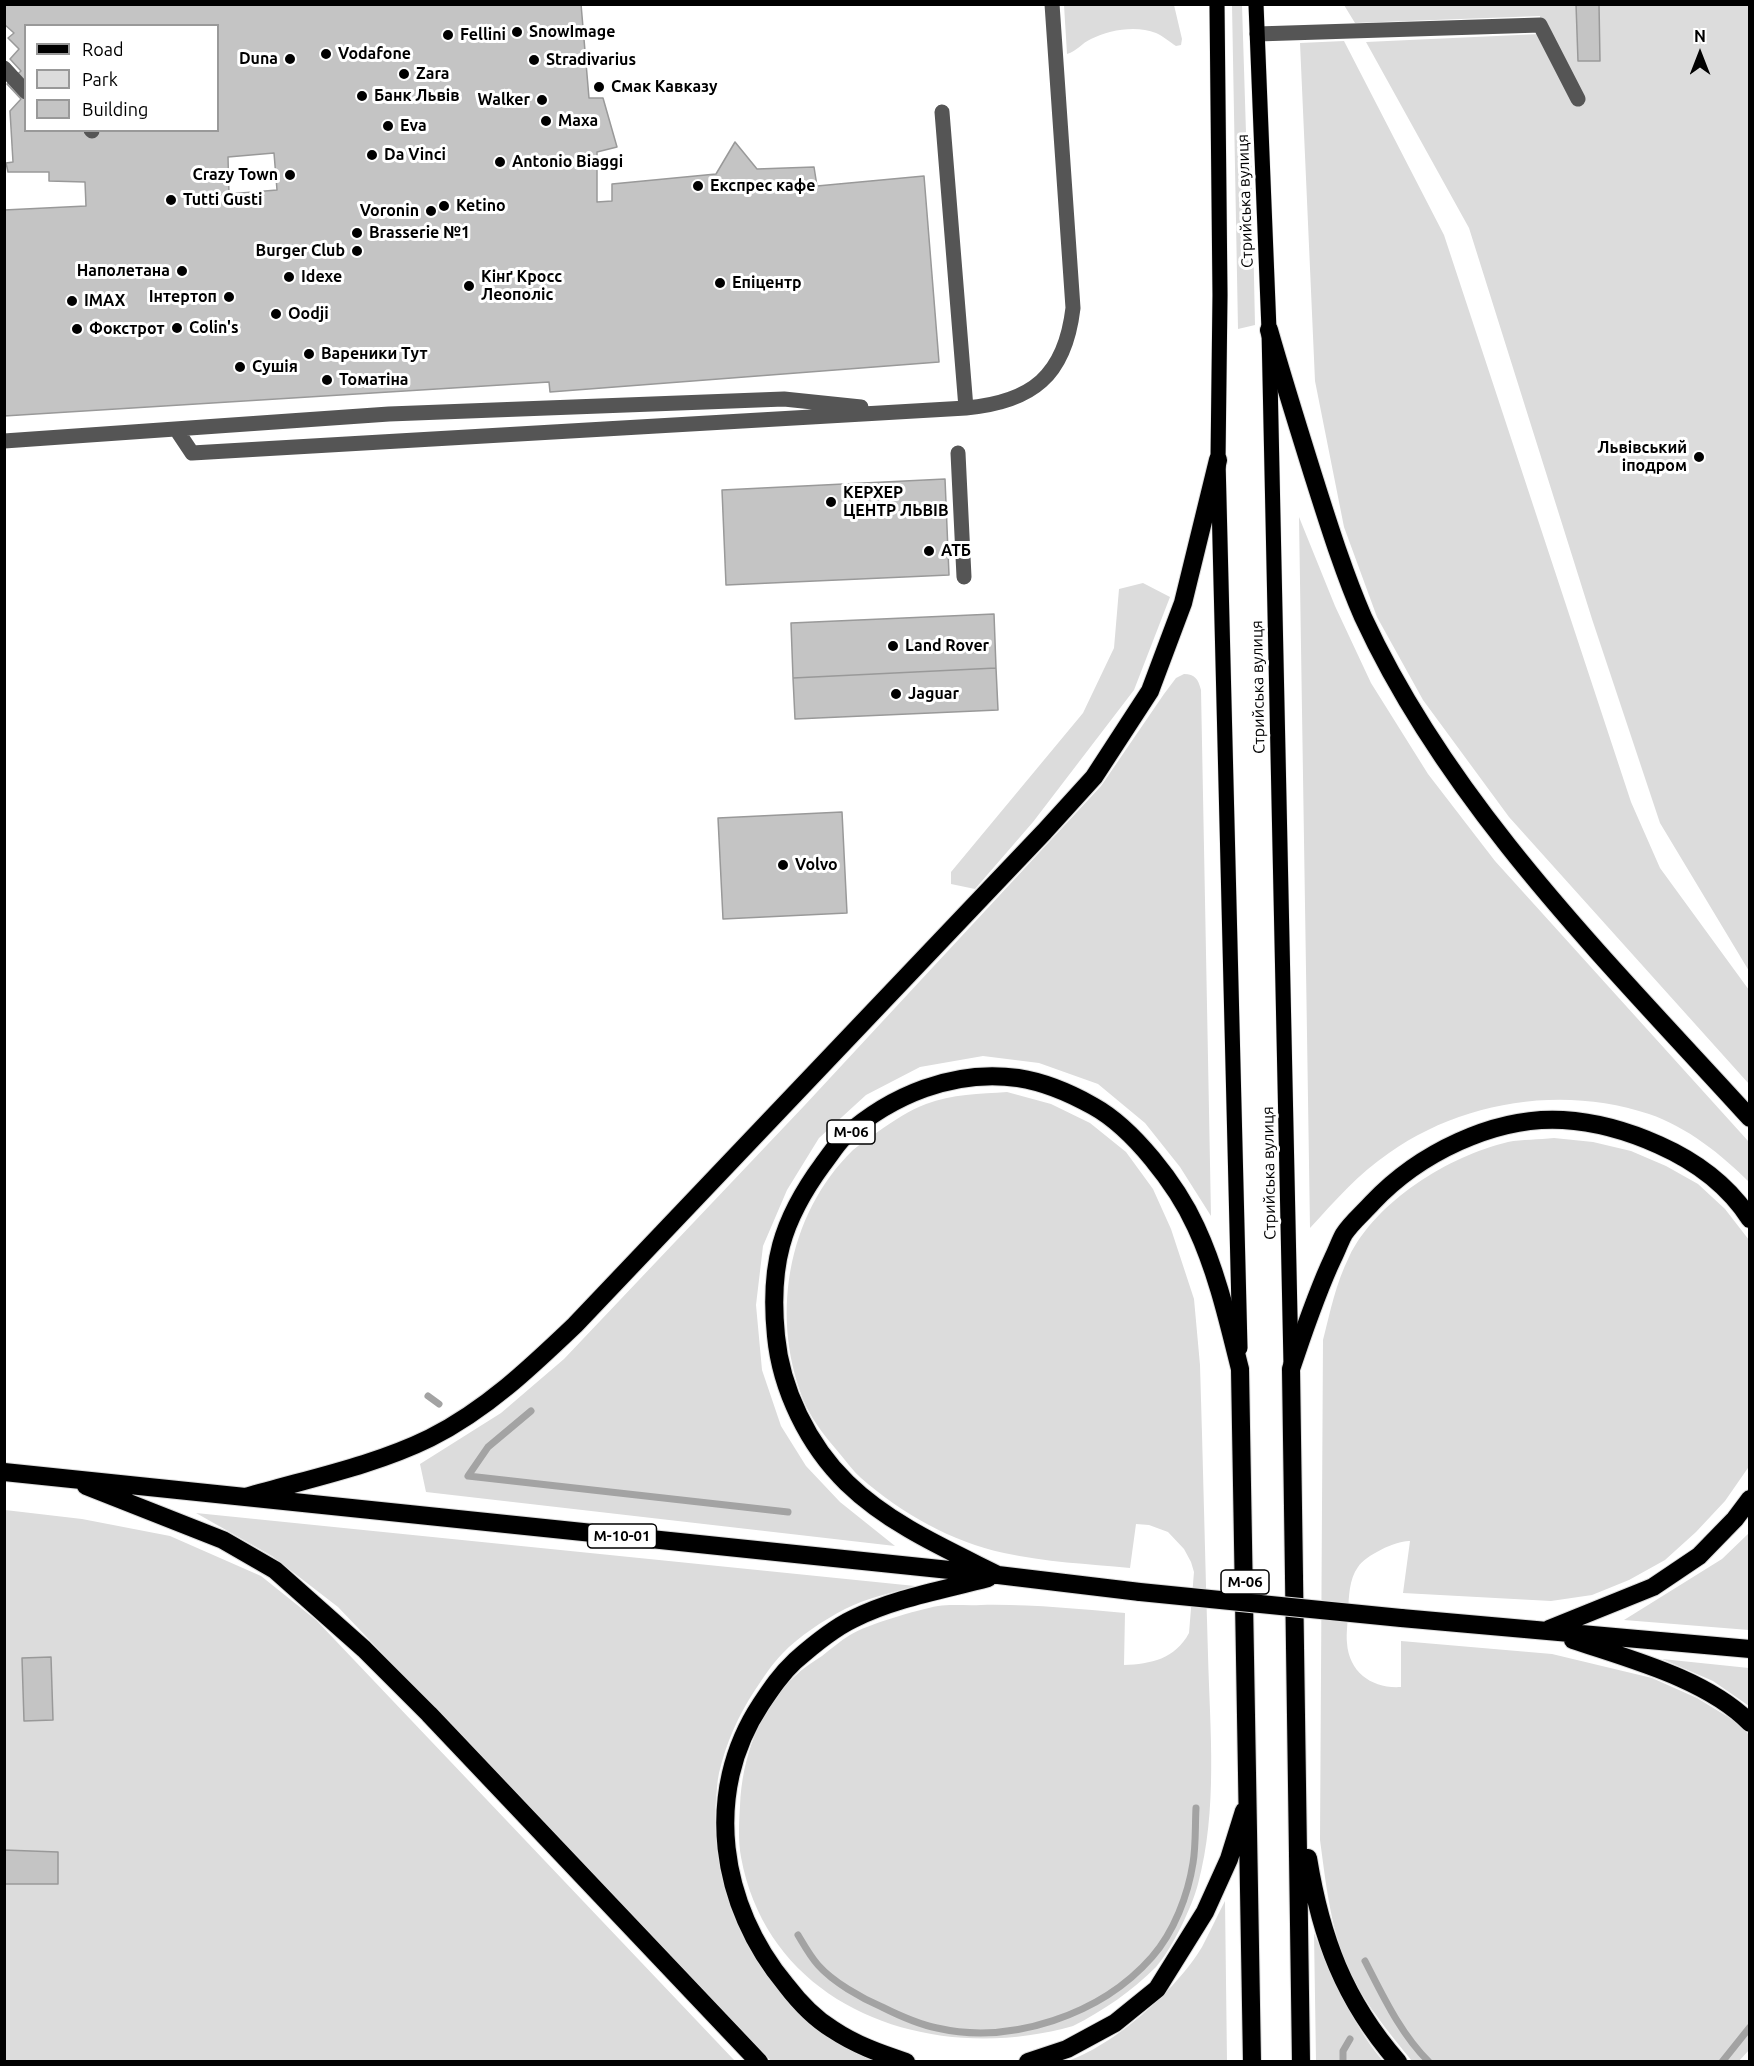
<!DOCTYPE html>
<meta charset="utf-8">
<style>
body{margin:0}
#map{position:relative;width:1754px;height:2066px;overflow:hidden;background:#fff;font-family:Ubuntu,sans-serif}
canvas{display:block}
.frame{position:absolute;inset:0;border:6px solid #000;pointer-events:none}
.legend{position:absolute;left:24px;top:24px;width:195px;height:108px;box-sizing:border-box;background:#fff;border:2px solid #999;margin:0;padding:8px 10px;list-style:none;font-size:18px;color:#000}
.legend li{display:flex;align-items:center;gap:12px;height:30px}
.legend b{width:30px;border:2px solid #999}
.north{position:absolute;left:1670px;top:24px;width:60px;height:60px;-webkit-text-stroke:4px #fff;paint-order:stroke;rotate:0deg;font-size:16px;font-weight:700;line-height:24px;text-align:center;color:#000}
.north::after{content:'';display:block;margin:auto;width:21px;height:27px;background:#000;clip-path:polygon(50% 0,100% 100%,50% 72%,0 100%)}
</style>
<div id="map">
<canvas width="1754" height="2066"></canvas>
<div class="frame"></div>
<ul class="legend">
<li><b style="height:8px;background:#000"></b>Road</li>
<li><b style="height:16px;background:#dcdcdc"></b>Park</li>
<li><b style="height:16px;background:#c4c4c4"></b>Building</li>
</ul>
<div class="north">N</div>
</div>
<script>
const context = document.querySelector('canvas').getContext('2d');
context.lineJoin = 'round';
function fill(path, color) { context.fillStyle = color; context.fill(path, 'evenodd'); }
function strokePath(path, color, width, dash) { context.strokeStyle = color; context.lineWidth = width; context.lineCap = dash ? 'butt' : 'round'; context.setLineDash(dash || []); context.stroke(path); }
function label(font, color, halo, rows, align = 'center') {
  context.font = font + ' Ubuntu,sans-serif'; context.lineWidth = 6; context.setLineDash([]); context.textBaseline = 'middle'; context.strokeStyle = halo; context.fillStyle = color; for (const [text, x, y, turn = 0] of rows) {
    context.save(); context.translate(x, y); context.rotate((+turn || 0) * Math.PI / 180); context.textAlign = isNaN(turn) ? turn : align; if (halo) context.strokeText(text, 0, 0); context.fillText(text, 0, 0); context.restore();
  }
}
fill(new Path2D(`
 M 1064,5 L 1174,5 L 1182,39 L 1181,45 L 1176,46 C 1170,42 1163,36 1156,33 C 1136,25 1109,30 1091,39 C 1082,43 1077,51 1067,54 Z
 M 1232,5 L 1242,5 L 1246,133 L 1251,138 L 1255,325 L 1238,329 Z
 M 1344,5 L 1749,5 L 1749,971 L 1660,823 L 1592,619 L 1469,228 L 1366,42 L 1540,34 L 1540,16 L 1355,23 Z
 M 1344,41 L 1444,235 L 1631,802 L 1660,868 L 1749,990 L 1749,1084 L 1509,817 L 1423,700 L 1377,617 L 1344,527 L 1315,381 L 1300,43 Z
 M 1299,517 L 1335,606 L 1371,683 L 1428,774 L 1495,861 L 1749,1142 L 1749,1182 C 1721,1154 1687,1127 1649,1114 C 1563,1085 1462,1101 1389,1153 C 1358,1174 1335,1201 1310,1228 Z
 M 1143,583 L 1170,597 L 1134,690 L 1033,822 L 975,889 L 951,884 L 951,872 L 1083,713 L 1114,648 L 1119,589 Z
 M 1184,674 C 1195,674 1198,679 1201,690 L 1211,1216 L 1180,1167 L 1145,1123 L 1098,1084 L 1039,1063 L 983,1056 L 920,1067 L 866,1095 L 819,1138 L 787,1190 L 763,1246 L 756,1305 L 762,1370 L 781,1426 L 806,1466 L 840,1502 L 895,1546 L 426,1492 L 420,1464 L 501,1413 L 564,1359 L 804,1106 L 1101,786 L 1164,694 L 1176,678 Z
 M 1007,1092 L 1051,1104 L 1090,1123 L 1126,1152 L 1153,1189 L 1171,1229 L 1194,1299 L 1200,1365 C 1203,1462 1205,1558 1208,1655 C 1210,1730 1218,1810 1198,1884 C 1192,1907 1172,1949 1156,1967 C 1132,1991 1103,2011 1073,2026 C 933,2066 769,2010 741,1857 C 738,1840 739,1823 740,1806 C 742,1758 759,1709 795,1676 C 803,1668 813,1662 822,1656 C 831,1649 840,1641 850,1635 C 868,1624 917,1610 938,1606 C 952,1604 967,1606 981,1605 C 1029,1604 1077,1609 1125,1613 L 1124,1665 C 1151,1664 1175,1659 1189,1633 L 1194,1572 L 1191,1562 L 1184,1549 L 1168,1532 L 1149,1525 L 1136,1524 L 1130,1568 C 1088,1564 1045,1562 1004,1553 C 952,1542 901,1513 861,1478 C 853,1471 847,1462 840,1454 C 828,1440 814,1423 806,1406 C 769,1321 786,1215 853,1150 C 861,1143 871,1137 879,1131 C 893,1121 910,1110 926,1104 C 952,1094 980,1094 1007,1092 Z
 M 1554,1138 L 1593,1142 L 1631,1151 L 1666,1166 L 1698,1184 L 1725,1209 L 1749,1240 L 1750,1465 L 1725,1501 L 1696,1532 L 1665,1560 L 1629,1580 L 1592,1595 L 1551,1601 L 1403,1593 L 1410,1541 C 1397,1540 1366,1555 1358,1567 C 1349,1579 1349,1597 1348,1611 C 1348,1622 1346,1633 1347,1643 C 1349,1673 1373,1689 1401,1687 L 1401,1641 L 1552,1654 L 1652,1678 L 1697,1698 L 1738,1723 L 1749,1735 L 1750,2049 L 1739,2061 L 1412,2061 C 1394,2039 1375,2016 1360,1991 C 1332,1946 1327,1891 1320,1840 L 1323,1340 C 1330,1312 1336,1283 1349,1257 C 1376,1201 1449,1156 1508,1142 C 1522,1139 1539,1140 1554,1138 Z
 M 5,1510 L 82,1519 L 170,1536 L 261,1576 L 316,1620 L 735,2061 L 5,2062 Z
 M 196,1513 L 915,1586 C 892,1593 866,1598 845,1609 C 824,1620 799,1636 782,1654 C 772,1664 763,1678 755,1690 C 738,1716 726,1743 719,1773 C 717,1782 717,1791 716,1800 C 710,1884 745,1968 811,2021 C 831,2037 852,2053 876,2061 L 771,2061 L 338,1607 L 272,1556 Z
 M 1749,1533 L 1749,1630 L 1624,1620 L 1722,1559 Z
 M 1662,1659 L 1749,1668 L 1749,1706 L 1713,1681 Z
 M 1225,1901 L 1227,2061 L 1065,2062 C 1114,2046 1176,1990 1202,1947 C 1210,1932 1217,1916 1225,1901 Z
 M 1314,1933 C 1333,1978 1351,2023 1383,2061 L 1316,2061 Z`), '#dcdcdc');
strokePath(new Path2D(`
 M 428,1396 L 439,1404
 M 531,1411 L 488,1447 L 468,1476 L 788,1512
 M 798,1935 C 804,1945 810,1956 818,1965 C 833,1982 861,1998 882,2007 C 900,2016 917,2024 937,2028 C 1011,2045 1101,2015 1152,1957 C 1174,1932 1188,1895 1193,1863 C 1196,1845 1195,1826 1196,1808
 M 1365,1961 C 1383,1996 1400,2033 1429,2062
 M 1343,2062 L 1343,2051 L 1350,2039
 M 1722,2062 L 1750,2027`), '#a3a3a3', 7);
const building = new Path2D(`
 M 4,4 L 581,4 L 589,98 L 603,98 L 617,147 L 597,152 L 597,202 L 612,201 L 612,184 L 716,174 L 735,142 L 757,169 L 814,167 L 817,186 L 924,176 L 939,362 L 550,392 L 549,382 L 4,416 L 4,210 L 86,206 L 85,182 L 49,181 L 49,172 L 8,172 L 6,163 L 13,162 L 10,111 L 21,99 L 7,84 L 21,71 L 10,59 L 19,49 L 8,38 L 14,33 L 4,24 ZM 26,26 L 218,26 L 218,130 L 26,130 Z
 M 1576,4 L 1599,4 L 1600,61 L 1578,61 Z
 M 274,153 L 277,190 L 229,194 L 228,157 Z
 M 945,479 L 949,575 L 726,585 L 722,490 Z
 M 994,614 L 996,668 L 793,678 L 791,623 Z
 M 996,668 L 998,710 L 795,719 L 793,678 Z
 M 842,812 L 847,913 L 723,919 L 718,818 Z
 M 51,1657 L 53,1720 L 24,1721 L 22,1658 Z
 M 4,1850 L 58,1852 L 58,1884 L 4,1884 Z`);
fill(building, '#c4c4c4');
strokePath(building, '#999', 1.5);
const major = new Path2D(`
 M 1217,4 L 1220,295 L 1218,460 L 1240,1348
 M 1256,4 L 1269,330 L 1291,1363`);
const highway = new Path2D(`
 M 1269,330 C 1283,379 1298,427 1313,475 C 1328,522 1343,571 1363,617 C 1451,808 1610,964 1750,1118
 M 4,1472 L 998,1575 L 1140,1592
 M 86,1486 L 223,1540 L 275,1570 L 364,1649 L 429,1714 L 759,2062
 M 246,1497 C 307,1479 373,1466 430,1438 C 486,1410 531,1367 575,1325 L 1044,832 L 1094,777 L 1150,691 L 1183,603 L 1218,460
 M 998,1575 C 946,1549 889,1524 847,1483 C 808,1445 781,1389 776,1336 C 769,1266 781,1221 823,1164 C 830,1155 836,1145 844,1137 C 891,1095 954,1069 1018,1078 C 1044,1082 1070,1093 1093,1106 C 1133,1128 1177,1185 1196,1227 C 1217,1272 1228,1321 1240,1369 L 1252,2062
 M 1401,1618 L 1750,1649
 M 1549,1629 L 1653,1587 L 1699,1556 L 1735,1519 L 1750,1499
 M 1573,1640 C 1629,1659 1707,1679 1750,1723
 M 1308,1858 C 1321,1938 1344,2000 1398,2062
 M 906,2062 C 879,2053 856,2045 832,2029 C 814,2018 799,2002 786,1985 C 720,1906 702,1793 761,1704 C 771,1689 781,1674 795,1661 C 812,1646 832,1629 853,1619 C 895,1598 943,1590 988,1578
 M 1028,2062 L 1067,2049 L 1115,2023 L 1157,1989 L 1205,1912 L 1229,1859 L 1244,1811
 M 1301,2062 L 1291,1369 C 1304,1331 1316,1294 1333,1258 C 1337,1250 1340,1241 1344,1234 C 1351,1223 1363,1213 1372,1203 C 1418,1154 1494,1116 1563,1120 C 1597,1122 1628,1131 1659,1145 C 1695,1161 1728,1185 1750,1219`);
strokePath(major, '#dbdbdb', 16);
strokePath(highway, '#dbdbdb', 20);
strokePath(new Path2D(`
 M 1257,34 L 1540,25 L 1578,99
 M 4,68 L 26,92
 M 942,112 L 966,408
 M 91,130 L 92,131
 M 176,429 L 192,453 L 966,408 C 1032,402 1065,376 1073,308 L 1052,4
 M 4,441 L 389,414 L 784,399 L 861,407
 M 958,453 L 964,577`), '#555', 15);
strokePath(major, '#000', 15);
strokePath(highway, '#000', 18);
const highwayBridge = new Path2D(`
 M 1140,1592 L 1401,1618`);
strokePath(highwayBridge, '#dbdbdb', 20, []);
strokePath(highwayBridge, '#000', 18);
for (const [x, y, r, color] of [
 [517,32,6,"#000"],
 [448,35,6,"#000"],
 [326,54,6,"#000"],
 [290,59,6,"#000"],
 [534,60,6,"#000"],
 [404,74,6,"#000"],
 [599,87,6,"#000"],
 [362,96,6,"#000"],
 [542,100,6,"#000"],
 [546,121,6,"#000"],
 [388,126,6,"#000"],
 [372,155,6,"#000"],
 [500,162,6,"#000"],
 [290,175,6,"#000"],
 [698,186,6,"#000"],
 [171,200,6,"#000"],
 [444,206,6,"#000"],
 [431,211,6,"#000"],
 [357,233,6,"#000"],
 [357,251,6,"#000"],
 [182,271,6,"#000"],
 [289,277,6,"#000"],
 [720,283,6,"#000"],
 [469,286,6,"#000"],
 [229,297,6,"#000"],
 [72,301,6,"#000"],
 [276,314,6,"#000"],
 [177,328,6,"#000"],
 [77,329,6,"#000"],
 [309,354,6,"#000"],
 [240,367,6,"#000"],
 [327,380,6,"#000"],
 [1699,457,6,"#000"],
 [831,502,6,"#000"],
 [929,551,6,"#000"],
 [893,646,6,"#000"],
 [896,694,6,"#000"],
 [783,865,6,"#000"]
]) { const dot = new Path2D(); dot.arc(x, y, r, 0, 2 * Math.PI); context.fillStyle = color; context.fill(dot); strokePath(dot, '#fff', 2); }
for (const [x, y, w] of [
 [851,1132,48],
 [622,1536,69],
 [1245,1582,48]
]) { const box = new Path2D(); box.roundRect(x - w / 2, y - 12, w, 24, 4.5); context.fillStyle = '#fff'; context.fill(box); strokePath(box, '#000', 1.5); }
label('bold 15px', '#000', null, [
 ["М-06",851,1132],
 ["М-10-01",622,1536],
 ["М-06",1245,1582]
]);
label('bold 16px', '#000', '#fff', [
 ["SnowImage",529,32],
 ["Fellini",460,35],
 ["Vodafone",338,54],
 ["Duna",278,59,"right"],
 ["Stradivarius",546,60],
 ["Zara",416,74],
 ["Смак Кавказу",611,87],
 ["Банк Львів",374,96],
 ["Walker",530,100,"right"],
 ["Маха",558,121],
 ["Eva",400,126],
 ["Da Vinci",384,155],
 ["Antonio Biaggi",512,162],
 ["Crazy Town",278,175,"right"],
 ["Експрес кафе",710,186],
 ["Tutti Gusti",183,200],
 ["Ketino",456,206],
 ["Voronin",419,211,"right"],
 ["Brasserie №1",369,233],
 ["Burger Club",345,251,"right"],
 ["Наполетана",170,271,"right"],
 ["Idexe",301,277],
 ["Кінґ Кросс",481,277],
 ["Леополіс",481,295],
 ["Епіцентр",732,283],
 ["Інтертоп",217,297,"right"],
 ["IMAX",84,301],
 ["Oodji",288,314],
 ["Colin's",189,328],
 ["Фокстрот",89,329],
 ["Вареники Тут",321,354],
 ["Сушія",252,367],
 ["Томатіна",339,380],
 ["Львівський",1687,448,"right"],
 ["іподром",1687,466,"right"],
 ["КЕРХЕР",843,493],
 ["ЦЕНТР ЛЬВІВ",843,511],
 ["АТБ",941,551],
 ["Land Rover",905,646],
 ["Jaguar",908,694],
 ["Volvo",795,865]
], 'left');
label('16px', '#000', '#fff', [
 ["Стрийська вулиця",1245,201,-92],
 ["Стрийська вулиця",1258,687,-91],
 ["Стрийська вулиця",1269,1173,-91]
]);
</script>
